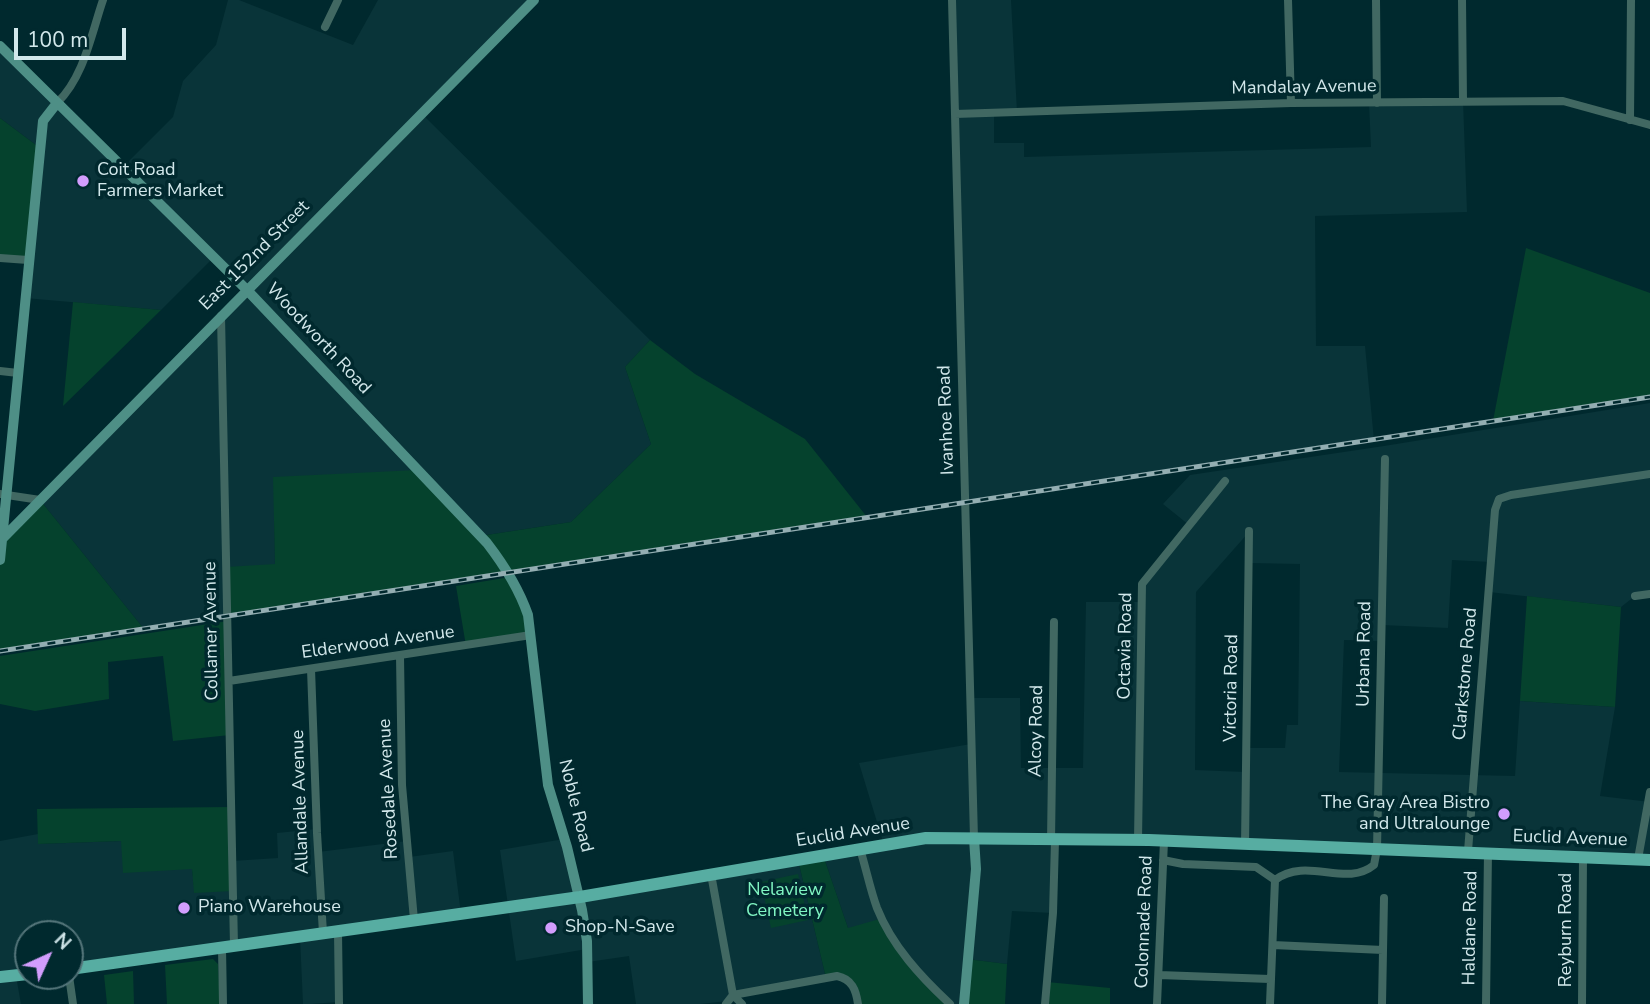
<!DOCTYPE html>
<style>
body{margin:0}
#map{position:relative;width:1650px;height:1004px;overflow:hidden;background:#00292e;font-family:"Nunito Sans",sans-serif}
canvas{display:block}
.north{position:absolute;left:14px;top:920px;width:70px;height:70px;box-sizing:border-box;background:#00292e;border:2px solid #54757a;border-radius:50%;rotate:45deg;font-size:19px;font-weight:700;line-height:28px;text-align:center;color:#d2e8eb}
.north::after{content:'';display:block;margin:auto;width:24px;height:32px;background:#d29dfd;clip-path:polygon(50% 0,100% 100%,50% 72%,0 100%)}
.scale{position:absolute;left:14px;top:28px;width:112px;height:32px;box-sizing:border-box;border:4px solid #d2e8eb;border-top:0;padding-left:9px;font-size:21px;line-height:24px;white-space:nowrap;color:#d2e8eb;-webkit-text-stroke:5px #00292e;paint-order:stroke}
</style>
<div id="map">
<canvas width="1650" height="1004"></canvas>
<div class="north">N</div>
<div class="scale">100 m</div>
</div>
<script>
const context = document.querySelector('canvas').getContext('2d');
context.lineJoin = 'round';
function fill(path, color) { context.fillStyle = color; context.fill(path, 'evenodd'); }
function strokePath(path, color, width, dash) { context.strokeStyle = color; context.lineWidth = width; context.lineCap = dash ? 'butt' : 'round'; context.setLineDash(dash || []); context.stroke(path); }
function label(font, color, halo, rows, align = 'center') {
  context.font = font + ' "Nunito Sans",sans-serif'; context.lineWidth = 7; context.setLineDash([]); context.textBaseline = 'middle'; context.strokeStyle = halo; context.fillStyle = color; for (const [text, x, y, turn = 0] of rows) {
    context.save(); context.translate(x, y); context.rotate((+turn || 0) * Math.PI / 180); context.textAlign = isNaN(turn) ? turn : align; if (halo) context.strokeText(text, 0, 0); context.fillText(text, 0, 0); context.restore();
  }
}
fill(new Path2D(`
 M 228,0 L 239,0 L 353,45 L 378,0 L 534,0 L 422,114 L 650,340 L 625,367 L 651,444 L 571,522 L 480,536 L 274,477 L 275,565 L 227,615 L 144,629 L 40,500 L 247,290 L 214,257 L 161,310 L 25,298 L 40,148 L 0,118 L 0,46 L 123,167 L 173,117 L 183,81 L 216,45 Z
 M 952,0 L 1011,0 L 1017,112 L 994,113 L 994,143 L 1024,143 L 1024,157 L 1371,147 L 1369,103 L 1463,100 L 1467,212 L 1315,216 L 1316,346 L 1365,346 L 1374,440 L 965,502 Z
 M 1650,403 L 1650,594 L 1635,596 L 1621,607 L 1489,592 L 1491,562 L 1452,560 L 1448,628 L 1382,625 L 1381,641 L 1344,640 L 1339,772 L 1515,776 L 1520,701 L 1615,707 L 1600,796 L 1650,802 L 1650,860 L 1055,841 L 1053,913 L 1012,911 L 1007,964 L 967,959 L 964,1004 L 950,1004 L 848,928 L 823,855 L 884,845 L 859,763 L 971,744 L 970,698 L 1020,698 L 1021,768 L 1083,768 L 1086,602 L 1142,602 L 1142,584 L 1189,525 L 1163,504 L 1190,475 L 1384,446 ZM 1249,532 L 1249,563 L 1300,564 L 1298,725 L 1287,725 L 1285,748 L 1247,748 L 1246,772 L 1195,770 L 1196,592 Z
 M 317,829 L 318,852 L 407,841 L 409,857 L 453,851 L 461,914 L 338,932 L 339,1002 L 310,1004 L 303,1004 L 300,937 L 70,969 L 70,934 L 28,934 L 28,974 L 16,976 L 21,1004 L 0,1004 L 0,841 L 38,834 L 38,844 L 121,841 L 192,869 L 195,893 L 232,861 L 278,858 L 277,833 Z
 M 564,839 L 580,897 L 798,860 L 826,978 L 733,995 L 728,1001 L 700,1004 L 636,1004 L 629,956 L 588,962 L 587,949 L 516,961 L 500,850 Z`), '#093439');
fill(new Path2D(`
 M 0,118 L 40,148 L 28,260 L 0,258 Z
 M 1526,248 L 1650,293 L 1650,397 L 1493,421 Z
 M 73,302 L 161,310 L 63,406 Z
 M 650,340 L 695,374 L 805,439 L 867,517 L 227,615 L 226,567 L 275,564 L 273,477 L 417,470 L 480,536 L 571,522 L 651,444 L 625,367 Z
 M 40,500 L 144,629 L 0,651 L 0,560 L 3,538 Z
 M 510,577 L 531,635 L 466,646 L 456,586 Z
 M 1527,596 L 1621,607 L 1615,707 L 1520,701 Z
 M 228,621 L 230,735 L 173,741 L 163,656 L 108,662 L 109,699 L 35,711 L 0,704 L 0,656 Z
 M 231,807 L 233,891 L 194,893 L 192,869 L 123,873 L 121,841 L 38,844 L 37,809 Z
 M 823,855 L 848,928 L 883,918 L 899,947 L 950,1004 L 858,1004 L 850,981 L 826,978 L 798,860 Z
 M 798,874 L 808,920 L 771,928 L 761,882 Z
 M 213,959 L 218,964 L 220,1004 L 167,1004 L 165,965 Z
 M 967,959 L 1007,964 L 1005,1004 L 964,1004 Z
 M 133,971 L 134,1004 L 107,1004 L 104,975 Z
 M 1047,982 L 1110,988 L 1110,1004 L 1045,1004 Z`), '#05422d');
strokePath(new Path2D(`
 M 952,0 L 974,838
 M 1288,0 L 1291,103
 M 1376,0 L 1377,103
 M 1462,0 L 1463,100
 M 325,27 L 338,0
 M 57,103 C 84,77 91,35 103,0
 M 955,114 L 1291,103 L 1563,101 L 1650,125
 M 1630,120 L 1631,0
 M 0,258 L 28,260
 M 221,316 L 234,946
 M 0,371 L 18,373
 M 0,494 L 40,500
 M 1635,596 L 1650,594
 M 400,656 L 402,785 L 414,920
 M 311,669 L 317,833 L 323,933
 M 229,681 L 531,635
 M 1138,840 L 1142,584 L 1225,481
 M 1051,841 L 1054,622
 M 1245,845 L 1249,531
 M 860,849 C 866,868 870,889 877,908 C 892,946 921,977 950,1004
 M 1468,851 L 1495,510 L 1499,499 L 1511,495 L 1650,474
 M 1638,859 L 1650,792
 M 1163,860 L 1183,864 L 1256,867 L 1275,880
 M 711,874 L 733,995 L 837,976 C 852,979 856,990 858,1004
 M 338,932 L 339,1004
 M 1273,945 L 1383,950
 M 222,948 L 223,1004
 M 1159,975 L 1270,979
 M 69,976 L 73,1004
 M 726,1004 L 733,995 L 742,1004
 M 1045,1004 L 1053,913 L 1055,841
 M 1157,1004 L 1164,841
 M 1270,1004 L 1275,880 C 1307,856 1346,888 1374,865 L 1377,849 L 1385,459
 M 1382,1004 L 1384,898
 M 1486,1004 L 1488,852
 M 1582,1004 L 1583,857`), '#416862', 8);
strokePath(new Path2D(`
 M 0,46 L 247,290 L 487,543 C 504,565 519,589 528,615 L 548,785 L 567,847 L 582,910 L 587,941 L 588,1004
 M 3,538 L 534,0
 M 0,560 L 43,121 L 57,103
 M 964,1004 L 976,869 L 974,838`), '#4e8f86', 10);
strokePath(new Path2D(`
 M 70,969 L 580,897 L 926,838 L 1149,840 L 1650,860
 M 0,977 L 28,974`), '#57ada2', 12);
const rail = new Path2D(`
 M 0,651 L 1650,397`);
strokePath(rail, '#93aeb2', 5);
strokePath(rail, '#00292e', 2.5, [8]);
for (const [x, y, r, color] of [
 [83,181,7,"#d29dfd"],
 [1504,814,7,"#d29dfd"],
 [184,908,7,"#d29dfd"],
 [551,928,7,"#d29dfd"]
]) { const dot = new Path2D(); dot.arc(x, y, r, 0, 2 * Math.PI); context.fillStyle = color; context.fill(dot); strokePath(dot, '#00292e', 2.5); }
label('18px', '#d2e8eb', '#00292e', [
 ["Mandalay Avenue",1304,88,-1],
 ["East 152nd Street",255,256,-45],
 ["Woodworth Road",318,339,47],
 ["Ivanhoe Road",947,420,-92],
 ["Collamer Avenue",212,631,-91],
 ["Elderwood Avenue",378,643,-8],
 ["Octavia Road",1126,646,-89],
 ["Urbana Road",1365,654,-89],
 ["Clarkstone Road",1466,674,-85],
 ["Victoria Road",1232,688,-89],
 ["Alcoy Road",1037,731,-89],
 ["Rosedale Avenue",389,789,-93],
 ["Allandale Avenue",301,802,-92],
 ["Noble Road",575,806,76],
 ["Euclid Avenue",853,833,-9],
 ["Euclid Avenue",1570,839,2],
 ["Colonnade Road",1145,922,-88],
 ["Haldane Road",1471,928,-89],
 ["Reyburn Road",1567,930,-90]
]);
label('18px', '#d2e8eb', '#00292e', [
 ["Coit Road",97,171],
 ["Farmers Market",97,192],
 ["The Gray Area Bistro",1490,804,"right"],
 ["and Ultralounge",1490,825,"right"],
 ["Piano Warehouse",198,908],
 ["Shop-N-Save",565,928]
], 'left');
label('18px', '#80f6c3', '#00292e', [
 ["Nelaview",785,891],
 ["Cemetery",785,912]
]);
</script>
